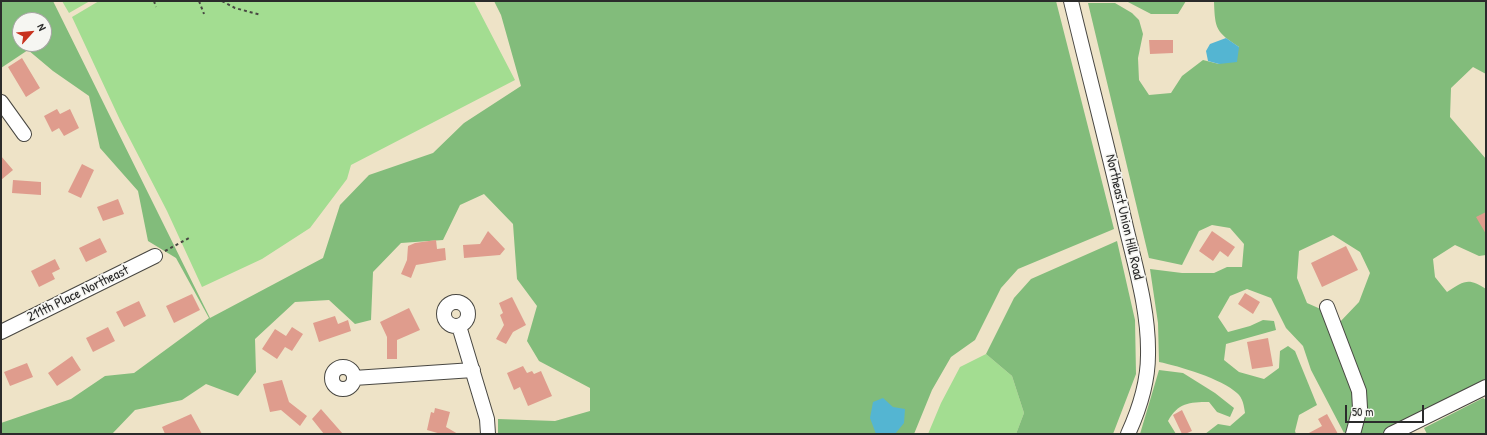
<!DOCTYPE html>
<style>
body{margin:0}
#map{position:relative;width:1487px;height:435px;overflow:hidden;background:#eee3c7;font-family:"Patrick Hand",sans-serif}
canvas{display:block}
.frame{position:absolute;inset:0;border:2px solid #2b2b2b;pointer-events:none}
.north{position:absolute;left:12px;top:12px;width:40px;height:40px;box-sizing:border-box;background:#f6f6f2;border:1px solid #a5a5a2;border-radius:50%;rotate:63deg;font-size:11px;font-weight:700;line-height:16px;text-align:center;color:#2b2b2b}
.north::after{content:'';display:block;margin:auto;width:14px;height:18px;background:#c8321e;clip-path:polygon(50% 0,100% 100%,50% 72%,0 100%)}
.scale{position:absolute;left:1345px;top:405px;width:79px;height:18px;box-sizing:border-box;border:2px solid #2b2b2b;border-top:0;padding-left:5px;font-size:12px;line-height:14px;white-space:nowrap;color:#2b2b2b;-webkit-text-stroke:3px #f6f6f2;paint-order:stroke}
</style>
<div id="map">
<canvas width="1487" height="435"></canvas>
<div class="frame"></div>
<div class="north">N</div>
<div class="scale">50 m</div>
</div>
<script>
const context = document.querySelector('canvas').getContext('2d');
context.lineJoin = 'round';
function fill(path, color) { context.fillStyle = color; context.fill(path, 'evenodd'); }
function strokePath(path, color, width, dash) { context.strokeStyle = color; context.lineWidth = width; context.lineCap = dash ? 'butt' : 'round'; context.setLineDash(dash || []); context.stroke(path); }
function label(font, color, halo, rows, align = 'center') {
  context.font = font + ' "Patrick Hand",sans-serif'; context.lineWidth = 3.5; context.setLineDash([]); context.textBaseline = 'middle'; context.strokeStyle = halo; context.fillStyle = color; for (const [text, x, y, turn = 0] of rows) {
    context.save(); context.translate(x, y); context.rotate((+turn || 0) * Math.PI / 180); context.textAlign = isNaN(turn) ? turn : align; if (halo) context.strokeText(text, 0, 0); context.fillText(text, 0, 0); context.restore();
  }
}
fill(new Path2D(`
 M 62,1 L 90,1 L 69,13 Z
 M 99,1 L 474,1 L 515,80 L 351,165 L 347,179 L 310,228 L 262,259 L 202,287 L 167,211 L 120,120 L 72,17 Z
 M 986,354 L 1012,376 L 1024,413 L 1016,434 L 928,434 L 941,403 L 960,367 Z`), '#a3dd91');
fill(new Path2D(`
 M 1,1 L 53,1 L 210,318 L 323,258 L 340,205 L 369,175 L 433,153 L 464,123 L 521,86 L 501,15 L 494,1 L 1056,1 L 1114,229 L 1018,269 L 1001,288 L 975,340 L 951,357 L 932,390 L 914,434 L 498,434 L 498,419 L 555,421 L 590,411 L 590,388 L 539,361 L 527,341 L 537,306 L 517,279 L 513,224 L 484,194 L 460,205 L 443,240 L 401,243 L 373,272 L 371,320 L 355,324 L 329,300 L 295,302 L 255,339 L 256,372 L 238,396 L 206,384 L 182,400 L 135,410 L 112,434 L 1,434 L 1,423 L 71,399 L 105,376 L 134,373 L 209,318 L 176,258 L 148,241 L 138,191 L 100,148 L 89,96 L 53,71 L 28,50 L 1,68 ZM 20,20 L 44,20 L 44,44 L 20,44 Z
 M 1126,1 L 1186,1 L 1178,14 L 1151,14 Z
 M 1217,1 L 1486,1 L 1486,74 L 1473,67 L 1451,88 L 1450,117 L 1486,159 L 1486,255 L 1479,256 L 1455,245 L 1433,259 L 1435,277 L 1447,292 C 1464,281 1468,277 1486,289 L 1486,380 L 1381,434 L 1356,434 L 1364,409 L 1338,324 L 1359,302 L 1370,273 L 1360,252 L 1333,235 L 1299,251 L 1297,278 L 1307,303 L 1325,311 C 1333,332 1359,391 1357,410 C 1356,417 1350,430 1344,433 L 1311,370 L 1303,346 L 1286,328 L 1271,298 L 1247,289 L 1230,296 L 1218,317 L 1228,332 L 1250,326 L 1263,320 L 1274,321 L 1276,330 L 1226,344 L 1224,360 L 1239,372 L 1264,379 L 1279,368 L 1280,351 L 1288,346 L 1295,351 L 1317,405 L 1299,415 L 1295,431 L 1296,434 L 1205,434 L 1218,424 L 1230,426 L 1245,413 C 1244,406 1243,398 1237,393 C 1222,379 1179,366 1159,362 L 1158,323 L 1150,269 L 1182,273 L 1214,273 L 1227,267 L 1242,267 L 1244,244 L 1230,228 L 1212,225 L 1199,231 L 1182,265 L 1149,258 L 1088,3 L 1115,3 L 1132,13 L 1139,20 L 1143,34 L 1138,58 L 1139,80 L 1149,95 L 1171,93 L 1182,76 L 1203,60 L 1219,64 L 1239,47 C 1216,32 1215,29 1214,2 Z
 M 1117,241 L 1135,320 L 1136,374 L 1113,434 L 1016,434 L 1024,413 L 1012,376 L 986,354 L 1014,298 L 1031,279 Z
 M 1159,370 L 1183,373 L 1215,393 L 1234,408 L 1230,417 L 1217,412 L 1209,402 C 1189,402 1178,403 1168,421 L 1176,434 L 1140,434 Z
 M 1483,398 L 1486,400 L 1486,434 L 1427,434 L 1424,428 Z`), '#82bc7b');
fill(new Path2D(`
 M 1226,38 L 1239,47 L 1237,62 L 1219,64 L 1208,61 L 1206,51 L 1210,44 Z
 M 883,398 L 893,407 L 905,409 L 904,423 L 895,434 L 876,434 L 870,418 L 873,402 Z`), '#54b5d2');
fill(new Path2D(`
 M 1149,40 L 1173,40 L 1173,53 L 1150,54 Z
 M 22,58 L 40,88 L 26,97 L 8,67 Z
 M 57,109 L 60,114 L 70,109 L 79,128 L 64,136 L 59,128 L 52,132 L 44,116 Z
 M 1,156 L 13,170 L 1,180 Z
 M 82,164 L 94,170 L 81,198 L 68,192 Z
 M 13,180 L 41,182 L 41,195 L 12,193 Z
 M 118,199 L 124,214 L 103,221 L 97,207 Z
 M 1486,212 L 1486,234 L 1476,217 Z
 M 488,231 L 505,249 L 500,255 L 464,258 L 463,245 L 480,244 Z
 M 1212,231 L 1235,247 L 1228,257 L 1220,251 L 1213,261 L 1199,251 Z
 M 100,238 L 107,252 L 86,262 L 79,248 Z
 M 436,240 L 437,249 L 445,248 L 446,260 L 416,265 L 411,278 L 401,274 L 407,260 L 408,246 L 415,243 Z
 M 1346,246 L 1358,270 L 1322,287 L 1311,263 Z
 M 55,259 L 60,269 L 52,273 L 55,279 L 39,287 L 31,271 Z
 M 1245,293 L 1260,302 L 1253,314 L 1238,304 Z
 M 192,294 L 200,310 L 174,323 L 166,306 Z
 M 512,297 L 526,325 L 513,332 L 506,344 L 496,339 L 504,325 L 500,315 L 503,313 L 499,303 Z
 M 139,301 L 146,316 L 124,327 L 116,312 Z
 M 409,308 L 420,330 L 397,340 L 397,359 L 387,359 L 387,337 L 380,322 Z
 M 335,316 L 338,324 L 348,320 L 351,331 L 319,342 L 313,323 Z
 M 108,327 L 115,341 L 93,352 L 86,338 Z
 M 292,327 L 303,334 L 292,351 L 285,347 L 277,359 L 262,349 L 275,329 L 286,336 Z
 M 1268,338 L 1273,366 L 1252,369 L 1247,342 Z
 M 72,356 L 81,370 L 57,386 L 48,373 Z
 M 27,363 L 33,377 L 10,386 L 4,372 Z
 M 523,366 L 527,373 L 532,371 L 534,374 L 541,371 L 552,396 L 528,406 L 520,387 L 514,390 L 507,373 Z
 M 282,380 L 289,402 L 307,416 L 300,426 L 281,410 L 270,412 L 263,384 Z
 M 435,408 L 450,412 L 446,427 L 458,434 L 441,434 L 427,430 L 431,412 L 434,413 Z
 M 321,409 L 343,434 L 324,434 L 312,419 Z
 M 1182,410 L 1192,431 L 1185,434 L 1182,434 L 1173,415 Z
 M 191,414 L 202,434 L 165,434 L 162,427 Z
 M 1327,414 L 1338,434 L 1307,434 L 1322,426 L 1318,419 Z`), '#df9c8d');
const minor = new Path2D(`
 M 1071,1 C 1089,76 1109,152 1126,227 C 1136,269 1149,312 1148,355 C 1148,382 1139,410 1128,434
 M 1,102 L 24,134
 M444 314a12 12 0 1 1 24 0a12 12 0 1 1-24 0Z
 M 1327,307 L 1359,391 L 1360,408 L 1353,434
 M 459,326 L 487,419 L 488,434
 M 1,332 L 155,256
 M332 378a11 11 0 1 1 22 0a11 11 0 1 1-22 0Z
 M 354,378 L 473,370
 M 1391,434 L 1486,387`);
strokePath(minor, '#484742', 16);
strokePath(new Path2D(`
 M 154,1 L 156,7
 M 199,1 L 204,14
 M 222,1 L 235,8 L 261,15
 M 165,251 L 189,238`), '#484742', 2, [3, 3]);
strokePath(minor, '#fff', 14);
label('14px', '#2b2b2b', '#f6f6f2', [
 ["Northeast Union Hill Road",1124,217,77],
 ["211th Place Northeast",78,294,-26]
]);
</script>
